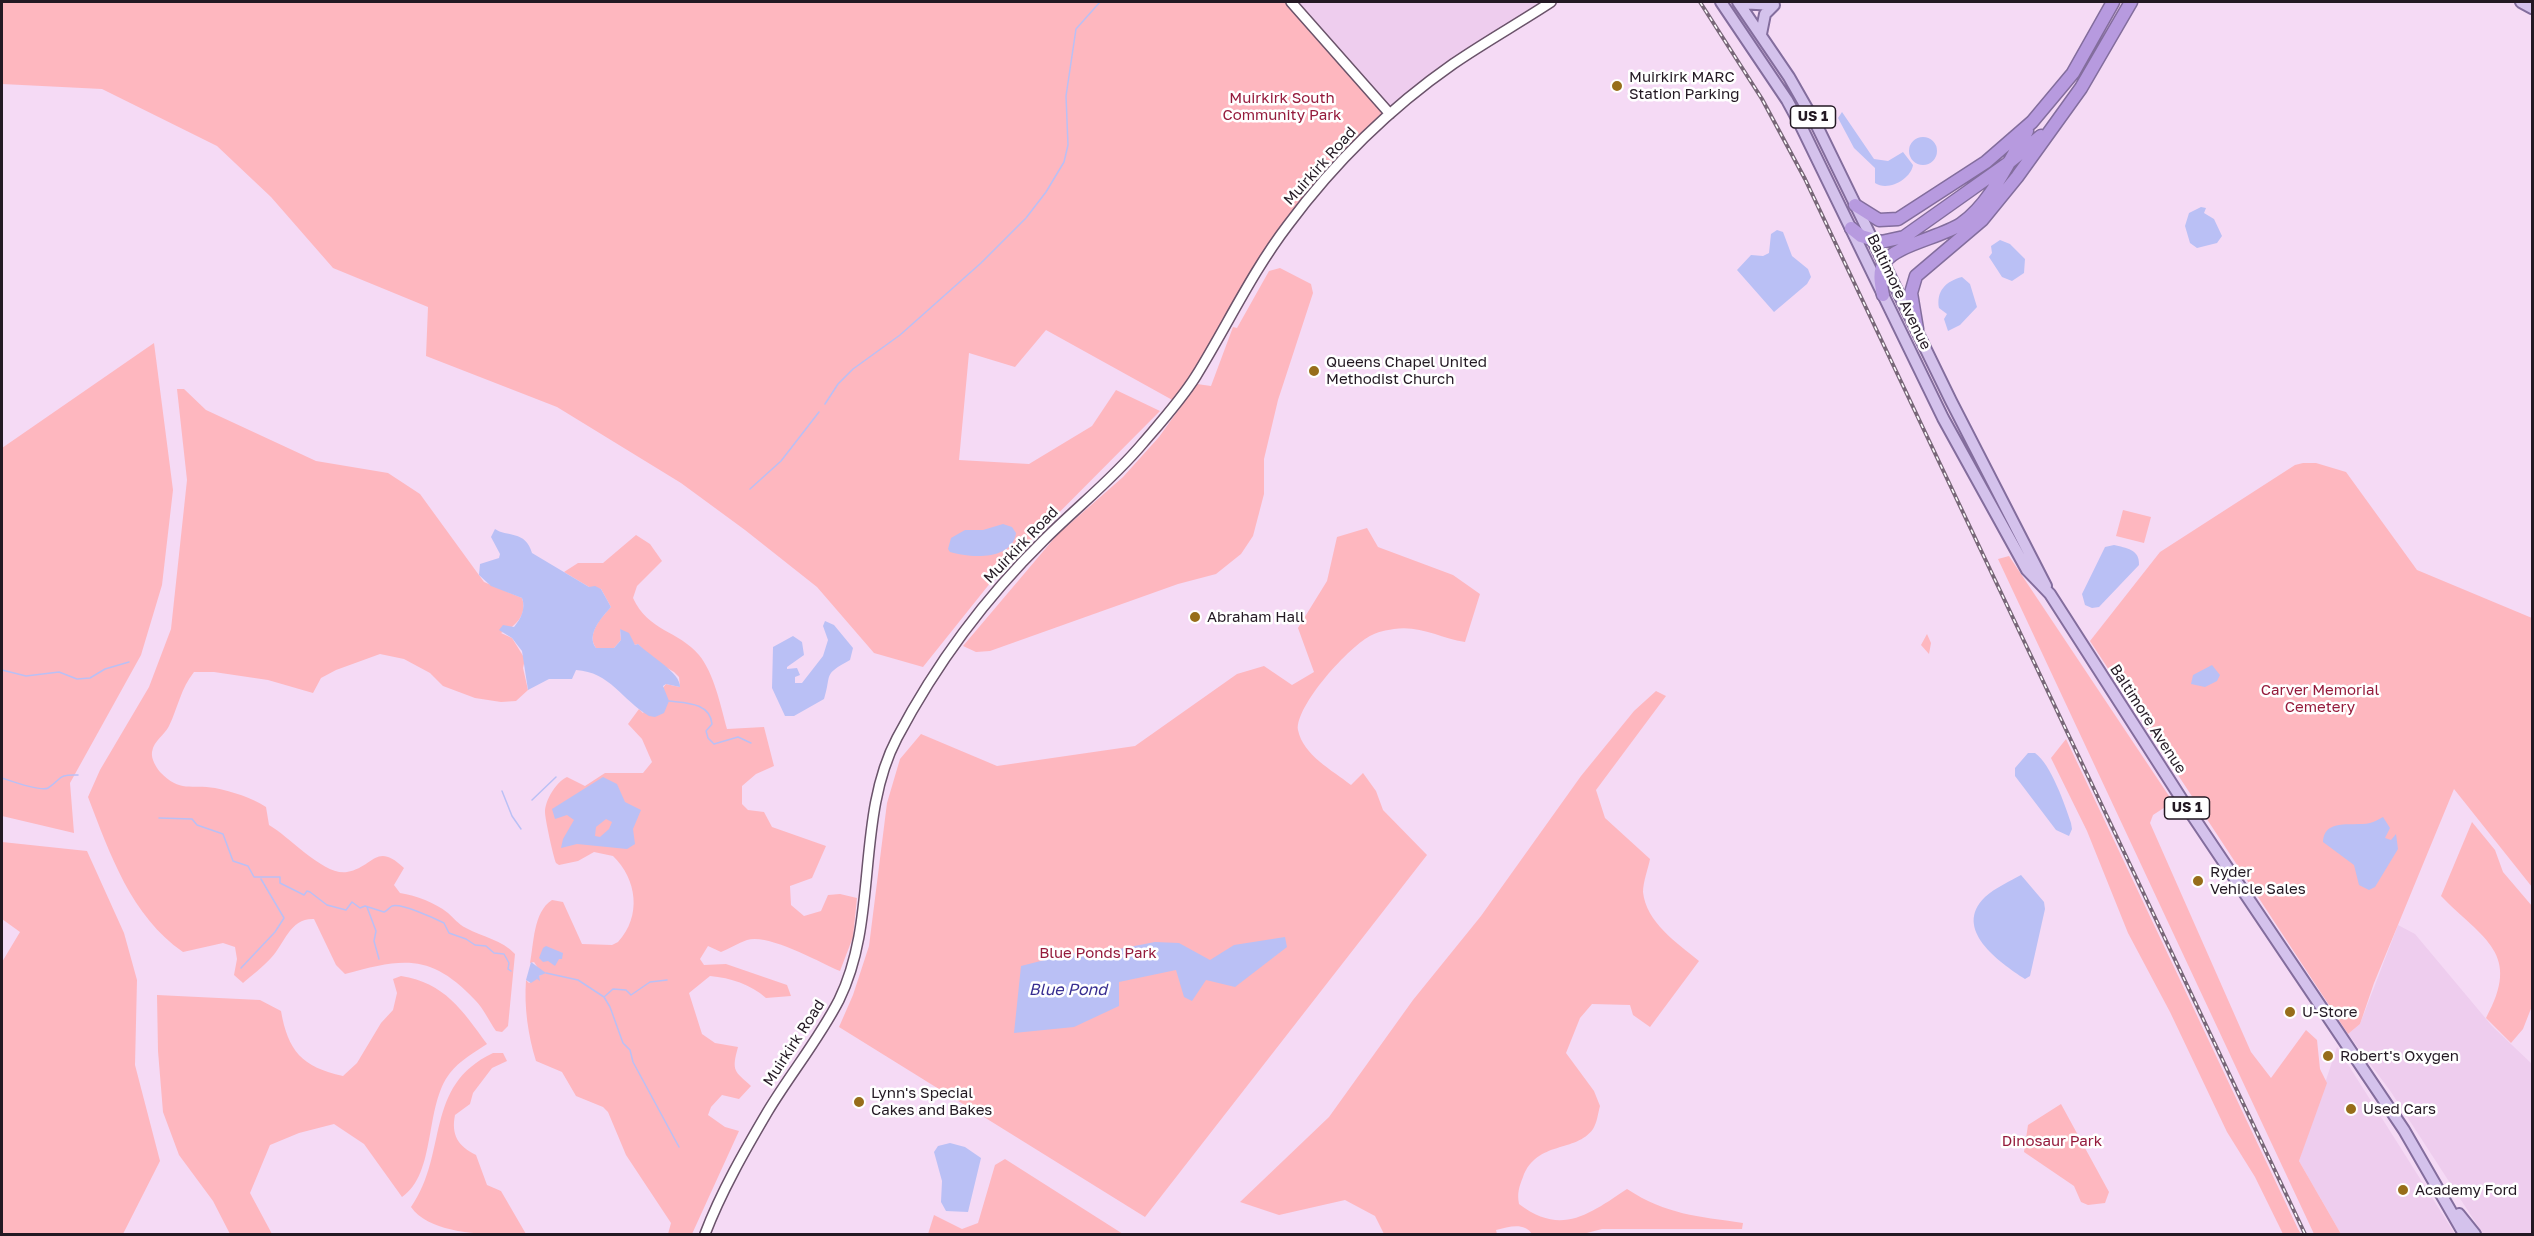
<!DOCTYPE html>
<style>
body{margin:0}
#map{position:relative;width:2534px;height:1236px;overflow:hidden;background:#f5daf5;font-family:"Golos Text",sans-serif}
canvas{display:block}
.frame{position:absolute;inset:0;border:3px solid #231923;pointer-events:none}
</style>
<div id="map">
<canvas width="2534" height="1236"></canvas>
<div class="frame"></div>
</div>
<script>
const context = document.querySelector('canvas').getContext('2d');
context.lineJoin = 'round';
function fill(path, color) { context.fillStyle = color; context.fill(path, 'evenodd'); }
function strokePath(path, color, width, dash) { context.strokeStyle = color; context.lineWidth = width; context.lineCap = dash ? 'butt' : 'round'; context.setLineDash(dash || []); context.stroke(path); }
function label(font, color, halo, rows, align = 'center') {
  context.font = font + ' "Golos Text",sans-serif'; context.lineWidth = 5; context.setLineDash([]); context.textBaseline = 'middle'; context.strokeStyle = halo; context.fillStyle = color; for (const [text, x, y, turn = 0] of rows) {
    context.save(); context.translate(x, y); context.rotate((+turn || 0) * Math.PI / 180); context.textAlign = isNaN(turn) ? turn : align; if (halo) context.strokeText(text, 0, 0); context.fillText(text, 0, 0); context.restore();
  }
}
fill(new Path2D(`
 M 1290,2 L 1551,2 L 1390,114 Z
 M 2398,925 L 2415,934 L 2492,1026 L 2532,1064 L 2532,1234 L 2483,1234 L 2391,1092 L 2348,1034 L 2360,1024 Z
 M 2337,1047 L 2455,1234 L 2341,1234 L 2299,1161 Z`), '#eecdee');
fill(new Path2D(`
 M 2,2 L 1291,2 L 1390,114 L 1290,222 L 1176,402 L 1046,330 L 1015,367 L 969,353 L 959,460 L 1029,464 L 1092,426 L 1116,390 L 1160,411 L 995,577 L 923,667 L 874,653 L 817,587 L 745,530 L 681,483 L 557,407 L 426,356 L 428,307 L 333,268 L 271,197 L 217,146 L 102,89 L 2,84 Z
 M 1280,268 L 1311,284 L 1313,293 L 1278,400 L 1264,459 L 1264,494 L 1253,536 L 1241,554 L 1216,574 L 1178,584 L 990,651 L 976,652 L 963,646 L 1057,535 L 1123,477 L 1159,437 L 1197,384 L 1211,386 L 1233,327 L 1237,328 L 1269,271 Z
 M 154,343 L 173,490 L 162,585 L 141,655 L 70,783 L 74,833 L 2,816 L 2,448 Z
 M 177,389 L 184,389 L 206,410 L 316,461 L 388,473 L 420,494 L 484,582 L 522,598 C 528,615 515,627 501,633 L 512,638 L 525,659 L 523,668 L 528,690 L 516,701 L 501,702 L 475,698 L 443,686 L 430,673 L 404,659 L 380,654 L 336,670 L 321,678 L 313,693 L 268,680 L 214,672 L 194,672 C 181,688 178,707 169,726 C 164,736 154,740 152,752 C 151,759 156,767 160,772 C 180,793 191,784 215,788 C 233,792 251,797 266,807 L 269,825 C 290,837 324,876 347,872 C 374,867 376,841 404,868 L 394,885 L 400,893 C 417,896 434,902 448,913 C 454,918 458,924 466,928 C 483,937 502,940 515,954 L 508,1026 L 502,1032 L 496,1031 C 489,1021 484,1009 475,1000 C 431,953 403,958 345,974 L 336,965 L 314,919 C 290,918 285,943 271,958 C 263,967 252,975 243,983 L 234,975 L 237,959 L 235,947 L 223,943 L 183,952 C 131,916 110,854 88,797 L 100,770 L 149,687 L 171,629 L 187,480 Z
 M 2303,463 L 2316,463 L 2346,472 L 2417,570 L 2532,618 L 2532,887 L 2454,789 L 2374,983 L 2360,1024 L 2348,1034 L 2090,641 L 2160,552 L 2295,465 Z
 M 2123,510 L 2151,517 L 2144,543 L 2116,536 Z
 M 1367,528 L 1378,547 L 1453,575 L 1480,594 L 1465,642 C 1440,638 1420,625 1394,629 C 1387,630 1377,632 1372,635 C 1350,645 1295,706 1298,730 C 1303,755 1332,770 1351,785 L 1363,773 L 1376,791 L 1383,810 L 1427,855 L 1145,1217 L 839,1027 L 853,995 L 869,946 L 887,803 L 900,759 L 921,734 L 997,766 L 1135,746 L 1237,674 L 1264,666 L 1292,685 L 1314,672 L 1298,628 L 1327,581 L 1337,537 Z
 M 636,535 L 650,544 L 662,561 L 637,586 L 633,598 C 648,631 679,631 699,655 C 714,673 721,707 727,729 L 764,727 L 774,766 L 756,774 L 742,786 L 742,804 L 748,810 L 764,812 L 772,827 L 826,846 L 812,878 L 790,886 L 791,905 L 804,916 L 821,911 L 828,895 L 840,894 L 857,898 L 853,937 L 840,971 C 819,962 768,933 747,940 C 738,943 729,949 721,952 L 708,946 L 700,959 L 704,965 L 726,964 L 787,985 L 791,996 L 766,998 C 750,984 731,978 710,976 L 689,993 L 702,1034 L 715,1043 L 738,1047 C 731,1072 735,1071 751,1086 L 739,1099 L 722,1095 L 711,1107 L 708,1115 L 725,1127 L 739,1131 L 692,1234 L 668,1234 L 671,1223 L 626,1155 L 608,1112 L 603,1107 L 576,1096 L 562,1072 L 536,1061 C 528,1035 524,1007 526,980 L 529,983 L 542,974 L 534,962 L 530,963 C 534,944 533,912 552,900 L 563,902 L 582,944 L 612,945 L 618,942 C 642,916 637,879 613,856 L 594,852 L 578,861 L 559,865 L 556,863 C 553,855 545,819 545,812 C 545,800 557,781 567,777 L 585,786 L 605,773 L 643,773 L 652,762 L 642,739 L 628,724 L 639,709 L 643,713 L 666,684 L 680,687 L 679,677 L 674,672 L 652,659 L 638,644 L 635,645 L 620,629 L 621,640 L 614,648 L 596,648 C 586,634 601,618 611,607 L 601,589 L 589,587 L 564,572 L 578,563 L 603,563 Z
 M 2009,556 L 2173,802 L 2153,815 L 2150,823 L 2251,1052 L 2271,1078 L 2306,1030 L 2317,1040 L 2320,1069 L 2327,1083 L 2299,1161 L 2341,1234 L 2314,1234 L 1998,559 Z
 M 1927,634 L 1931,643 L 1929,654 L 1921,645 Z
 M 1656,691 L 1666,696 L 1596,790 L 1605,818 L 1650,859 C 1648,869 1643,882 1643,892 C 1646,922 1677,943 1699,961 L 1650,1027 L 1633,1015 L 1630,1005 L 1592,1004 L 1580,1018 L 1566,1053 L 1594,1091 L 1600,1106 C 1598,1113 1597,1123 1593,1129 C 1576,1153 1537,1140 1523,1177 C 1519,1187 1517,1193 1519,1204 C 1561,1236 1588,1215 1627,1189 C 1667,1215 1697,1216 1743,1223 L 1742,1229 L 1602,1229 L 1583,1234 L 1532,1234 C 1524,1222 1509,1227 1496,1230 L 1497,1234 L 1384,1234 L 1375,1216 L 1345,1200 L 1279,1215 L 1240,1202 L 1329,1117 L 1413,1000 L 1481,916 L 1581,776 L 1634,711 Z
 M 2066,739 L 2298,1229 L 2301,1234 L 2283,1234 L 2255,1177 L 2227,1132 L 2170,1012 L 2128,933 L 2087,831 L 2051,758 Z
 M 2472,822 L 2495,850 L 2503,872 L 2532,906 L 2532,1006 L 2523,1029 L 2511,1043 L 2486,1018 C 2522,953 2484,940 2441,896 Z
 M 2,842 L 87,851 L 124,933 L 137,980 L 135,1065 L 160,1161 L 123,1234 L 2,1234 L 2,962 L 20,932 L 2,919 Z
 M 401,976 C 445,983 462,1010 487,1044 C 475,1052 459,1061 450,1073 C 424,1106 437,1173 402,1197 L 364,1144 L 334,1124 L 299,1133 L 270,1145 L 250,1193 L 272,1234 L 230,1234 L 213,1201 L 179,1155 L 163,1112 L 158,1051 L 157,995 L 260,1000 L 281,1011 C 288,1051 302,1067 343,1076 L 357,1063 L 381,1023 L 393,1010 L 397,993 L 393,979 Z
 M 493,1053 L 503,1053 L 507,1061 L 492,1068 L 473,1093 L 470,1104 L 455,1115 C 451,1135 458,1146 476,1155 L 487,1185 L 501,1191 L 526,1234 C 492,1235 431,1236 411,1207 C 449,1153 423,1086 493,1053 Z
 M 2061,1104 L 2109,1192 L 2105,1203 L 2088,1205 L 2081,1202 L 2074,1186 L 2024,1152 L 2028,1125 Z
 M 1005,1159 L 1123,1234 L 928,1234 L 934,1215 L 962,1229 L 978,1223 L 995,1165 Z`), '#feb7bf');
fill(new Path2D(`
 M 1842,112 L 1874,159 L 1888,161 L 1903,152 L 1913,165 C 1911,179 1888,192 1875,183 L 1875,168 L 1854,148 L 1838,118 Z
 M1909 151a14 14 0 1 1 28 0a14 14 0 1 1-28 0Z
 M 2201,207 L 2206,208 L 2204,213 L 2214,219 L 2222,236 L 2217,243 L 2197,248 L 2190,243 L 2185,226 L 2189,213 Z
 M 1777,230 L 1783,232 L 1792,256 L 1808,269 L 1811,277 L 1807,284 L 1774,312 L 1737,270 L 1751,255 L 1763,256 L 1769,253 L 1771,234 Z
 M 2000,240 L 2010,244 L 2025,259 L 2024,273 L 2012,281 L 2002,277 L 1989,257 L 1992,253 L 1991,246 Z
 M 1962,277 L 1970,284 L 1977,307 L 1960,325 L 1948,331 L 1944,319 L 1947,314 L 1939,308 C 1936,291 1946,281 1962,277 Z
 M 1003,524 L 1012,527 L 1016,533 C 1012,561 970,558 950,552 L 948,549 L 951,538 L 965,530 L 983,530 Z
 M 495,529 C 506,537 526,530 532,553 L 589,587 L 595,586 L 601,589 L 611,607 C 601,618 586,635 596,648 L 614,648 L 621,640 L 620,629 L 629,633 L 635,645 L 638,644 C 650,656 681,673 680,687 L 666,684 L 663,686 L 669,701 L 664,713 L 655,717 L 649,716 C 622,700 610,672 576,670 L 572,679 L 549,679 L 528,690 L 522,651 L 512,638 L 499,630 L 503,625 L 514,627 C 521,619 526,608 522,598 L 491,586 L 479,575 L 480,564 L 499,558 L 500,554 L 491,537 Z
 M 2114,545 C 2126,548 2140,549 2139,565 L 2099,607 L 2092,608 L 2085,605 L 2082,594 L 2105,547 Z
 M 825,621 L 834,625 L 853,648 L 850,660 C 822,675 832,674 824,699 L 794,716 L 785,716 L 772,688 L 773,647 L 793,636 L 802,642 L 804,655 L 787,667 L 787,669 L 797,668 L 800,675 L 795,677 L 795,683 L 802,683 L 823,656 L 828,640 L 823,626 Z
 M 2212,665 L 2220,675 L 2217,681 L 2205,687 L 2191,684 L 2193,675 Z
 M 2028,753 L 2035,753 C 2051,764 2065,805 2071,823 L 2072,829 L 2069,836 L 2056,830 L 2015,776 L 2015,768 Z
 M 603,777 L 617,784 L 625,802 L 641,810 L 633,829 L 635,844 L 627,849 L 577,844 L 561,848 L 563,839 L 574,820 L 567,815 L 555,819 L 552,809 ZM 606,819 L 612,822 L 609,829 L 600,837 L 595,836 L 596,827 Z
 M 2383,817 L 2390,828 L 2385,838 L 2391,840 L 2396,834 L 2398,849 L 2375,887 L 2369,890 L 2359,885 L 2354,865 L 2323,842 C 2324,817 2354,827 2370,823 C 2374,822 2379,819 2383,817 Z
 M 2021,875 L 2044,902 L 2045,909 L 2030,976 L 2025,979 C 1999,962 1952,929 1985,897 C 1995,888 2010,881 2021,875 Z
 M 1285,937 L 1287,947 L 1235,987 L 1206,980 L 1192,1001 L 1184,997 L 1176,970 L 1119,982 L 1119,1006 L 1074,1027 L 1014,1033 L 1021,966 L 1068,954 L 1119,949 L 1155,942 L 1179,943 L 1210,960 L 1234,945 Z
 M 546,946 L 563,953 L 562,959 L 559,959 L 555,966 L 548,961 L 543,962 L 539,958 L 543,948 Z
 M 531,962 L 546,973 L 539,976 L 540,981 L 537,979 L 531,983 L 526,980 Z
 M 950,1143 L 965,1147 L 981,1158 L 968,1212 L 946,1211 L 941,1202 L 942,1181 L 934,1152 L 938,1146 Z`), '#bac0f5');
strokePath(new Path2D(`
 M 825,404 L 838,384 L 853,369 L 900,335 L 981,263 L 1026,218 L 1046,192 L 1064,162 L 1068,145 L 1066,96 L 1076,29 L 1100,2
 M 750,489 L 781,461 L 819,412
 M 2,670 L 26,676 L 59,672 L 77,679 L 90,678 L 105,669 L 129,662
 M 669,701 C 684,703 710,702 712,724 L 706,731 L 708,738 L 714,744 L 738,737 L 751,743
 M 2,778 C 11,781 41,792 48,788 C 62,779 57,774 78,775
 M 502,791 L 512,816 L 521,829
 M 532,800 L 556,777
 M 159,818 L 192,819 L 197,825 L 223,834 L 233,861 L 248,866 L 254,877 L 280,877 L 280,883 L 304,895 L 307,891 L 310,892 L 327,905 L 346,910 L 352,902 L 360,908 L 365,906 L 384,912 C 387,911 389,908 392,906 C 401,903 434,918 444,923 L 449,933 L 466,939 L 475,945 L 486,946 L 494,953 L 504,954 L 509,963 L 508,969 L 511,971
 M 367,907 L 376,931 L 374,941 L 379,959
 M 241,968 L 275,932 L 284,918 L 261,879
 M 546,973 L 578,980 L 604,997 L 613,989 L 626,990 L 631,995 L 650,982 L 667,980
 M 604,997 L 610,1007 L 623,1043 L 630,1050 L 633,1062 L 679,1147`), '#bac0f5', 1.5);
const secondary = new Path2D(`
 M 1291,2 L 1390,114
 M 705,1234 C 721,1192 745,1150 768,1111 C 791,1073 819,1039 839,1000 C 879,919 855,818 897,738 C 935,666 986,597 1044,540 C 1077,507 1113,479 1143,443 C 1161,422 1181,400 1196,376 C 1227,326 1252,272 1288,225 C 1334,163 1390,108 1453,64 C 1485,42 1519,23 1551,2`);
const primary = new Path2D(`
 M 1721,2 L 1787,100 L 1800,124 L 1943,418 L 2027,570 L 2050,594 L 2186,806 L 2404,1130 L 2464,1234
 M 1738,2 L 1789,77 L 1817,126 L 1951,401 L 2046,586
 M 2521,2 L 2532,8
 M 1739,3 L 1774,5
 M 1761,34 L 1765,14 L 1774,5
 M 2459,1214 L 2475,1234`);
const highway = new Path2D(`
 M 1855,205 L 1879,220 L 1898,219 L 1986,162 L 2032,122 L 2073,73 L 2113,2
 M 1851,228 L 1861,236 L 1881,242 L 1904,237 L 2007,164 L 2041,136
 M 1883,295 C 1881,285 1878,272 1884,263 C 1895,245 1942,237 1961,224 C 1992,202 2008,162 2027,131
 M 1917,329 L 1911,293 L 1916,276 L 1982,220 L 2017,177 L 2081,88 L 2131,2`);
strokePath(secondary, '#6a536a', 12);
strokePath(primary, '#836d9d', 14);
strokePath(highway, '#836d9d', 15);
strokePath(secondary, '#fff', 9);
strokePath(primary, '#d4c2ec', 10);
strokePath(highway, '#b79adf', 12);
const rail = new Path2D(`
 M 1700,2 L 1762,99 L 1805,179 L 2305,1234`);
strokePath(rail, '#786778', 4);
strokePath(rail, '#fff', 1.5, [4.5]);
for (const [x, y, r, color] of [
 [1617,86,6,"#976d1a"],
 [1314,371,6,"#976d1a"],
 [1195,617,6,"#976d1a"],
 [2198,881,6,"#976d1a"],
 [2290,1012,6,"#976d1a"],
 [2328,1056,6,"#976d1a"],
 [859,1102,6,"#976d1a"],
 [2351,1109,6,"#976d1a"],
 [2403,1190,6,"#976d1a"]
]) { const dot = new Path2D(); dot.arc(x, y, r, 0, 2 * Math.PI); context.fillStyle = color; context.fill(dot); strokePath(dot, '#fff', 2); }
for (const [x, y, w] of [
 [1813,117,45],
 [2187,808,45]
]) { const box = new Path2D(); box.roundRect(x - w / 2, y - 11, w, 22, 4.5); context.fillStyle = '#fff'; context.fill(box); strokePath(box, '#231923', 1.5); }
label('bold 14px', '#231923', null, [
 ["US 1",1813,117],
 ["US 1",2187,808]
]);
label('15px', '#231923', '#fff', [
 ["Muirkirk MARC",1629,77],
 ["Station Parking",1629,94],
 ["Queens Chapel United",1326,362],
 ["Methodist Church",1326,379],
 ["Abraham Hall",1207,617],
 ["Ryder",2210,872],
 ["Vehicle Sales",2210,889],
 ["U-Store",2302,1012],
 ["Robert's Oxygen",2340,1056],
 ["Lynn's Special",871,1093],
 ["Cakes and Bakes",871,1110],
 ["Used Cars",2363,1109],
 ["Academy Ford",2415,1190]
], 'left');
label('15px', '#951b3c', '#fff', [
 ["Muirkirk South",1282,98],
 ["Community Park",1282,115],
 ["Carver Memorial",2320,690],
 ["Cemetery",2320,707],
 ["Blue Ponds Park",1098,953],
 ["Dinosaur Park",2052,1141]
]);
label('15px', '#231923', '#fff', [
 ["Muirkirk Road",1320,166,-48],
 ["Baltimore Avenue",1899,292,64],
 ["Muirkirk Road",1021,545,-46],
 ["Baltimore Avenue",2148,719,57],
 ["Muirkirk Road",794,1043,-57]
]);
label('italic 16px', '#382e91', '#fff', [
 ["Blue Pond",1068,990]
]);
</script>
